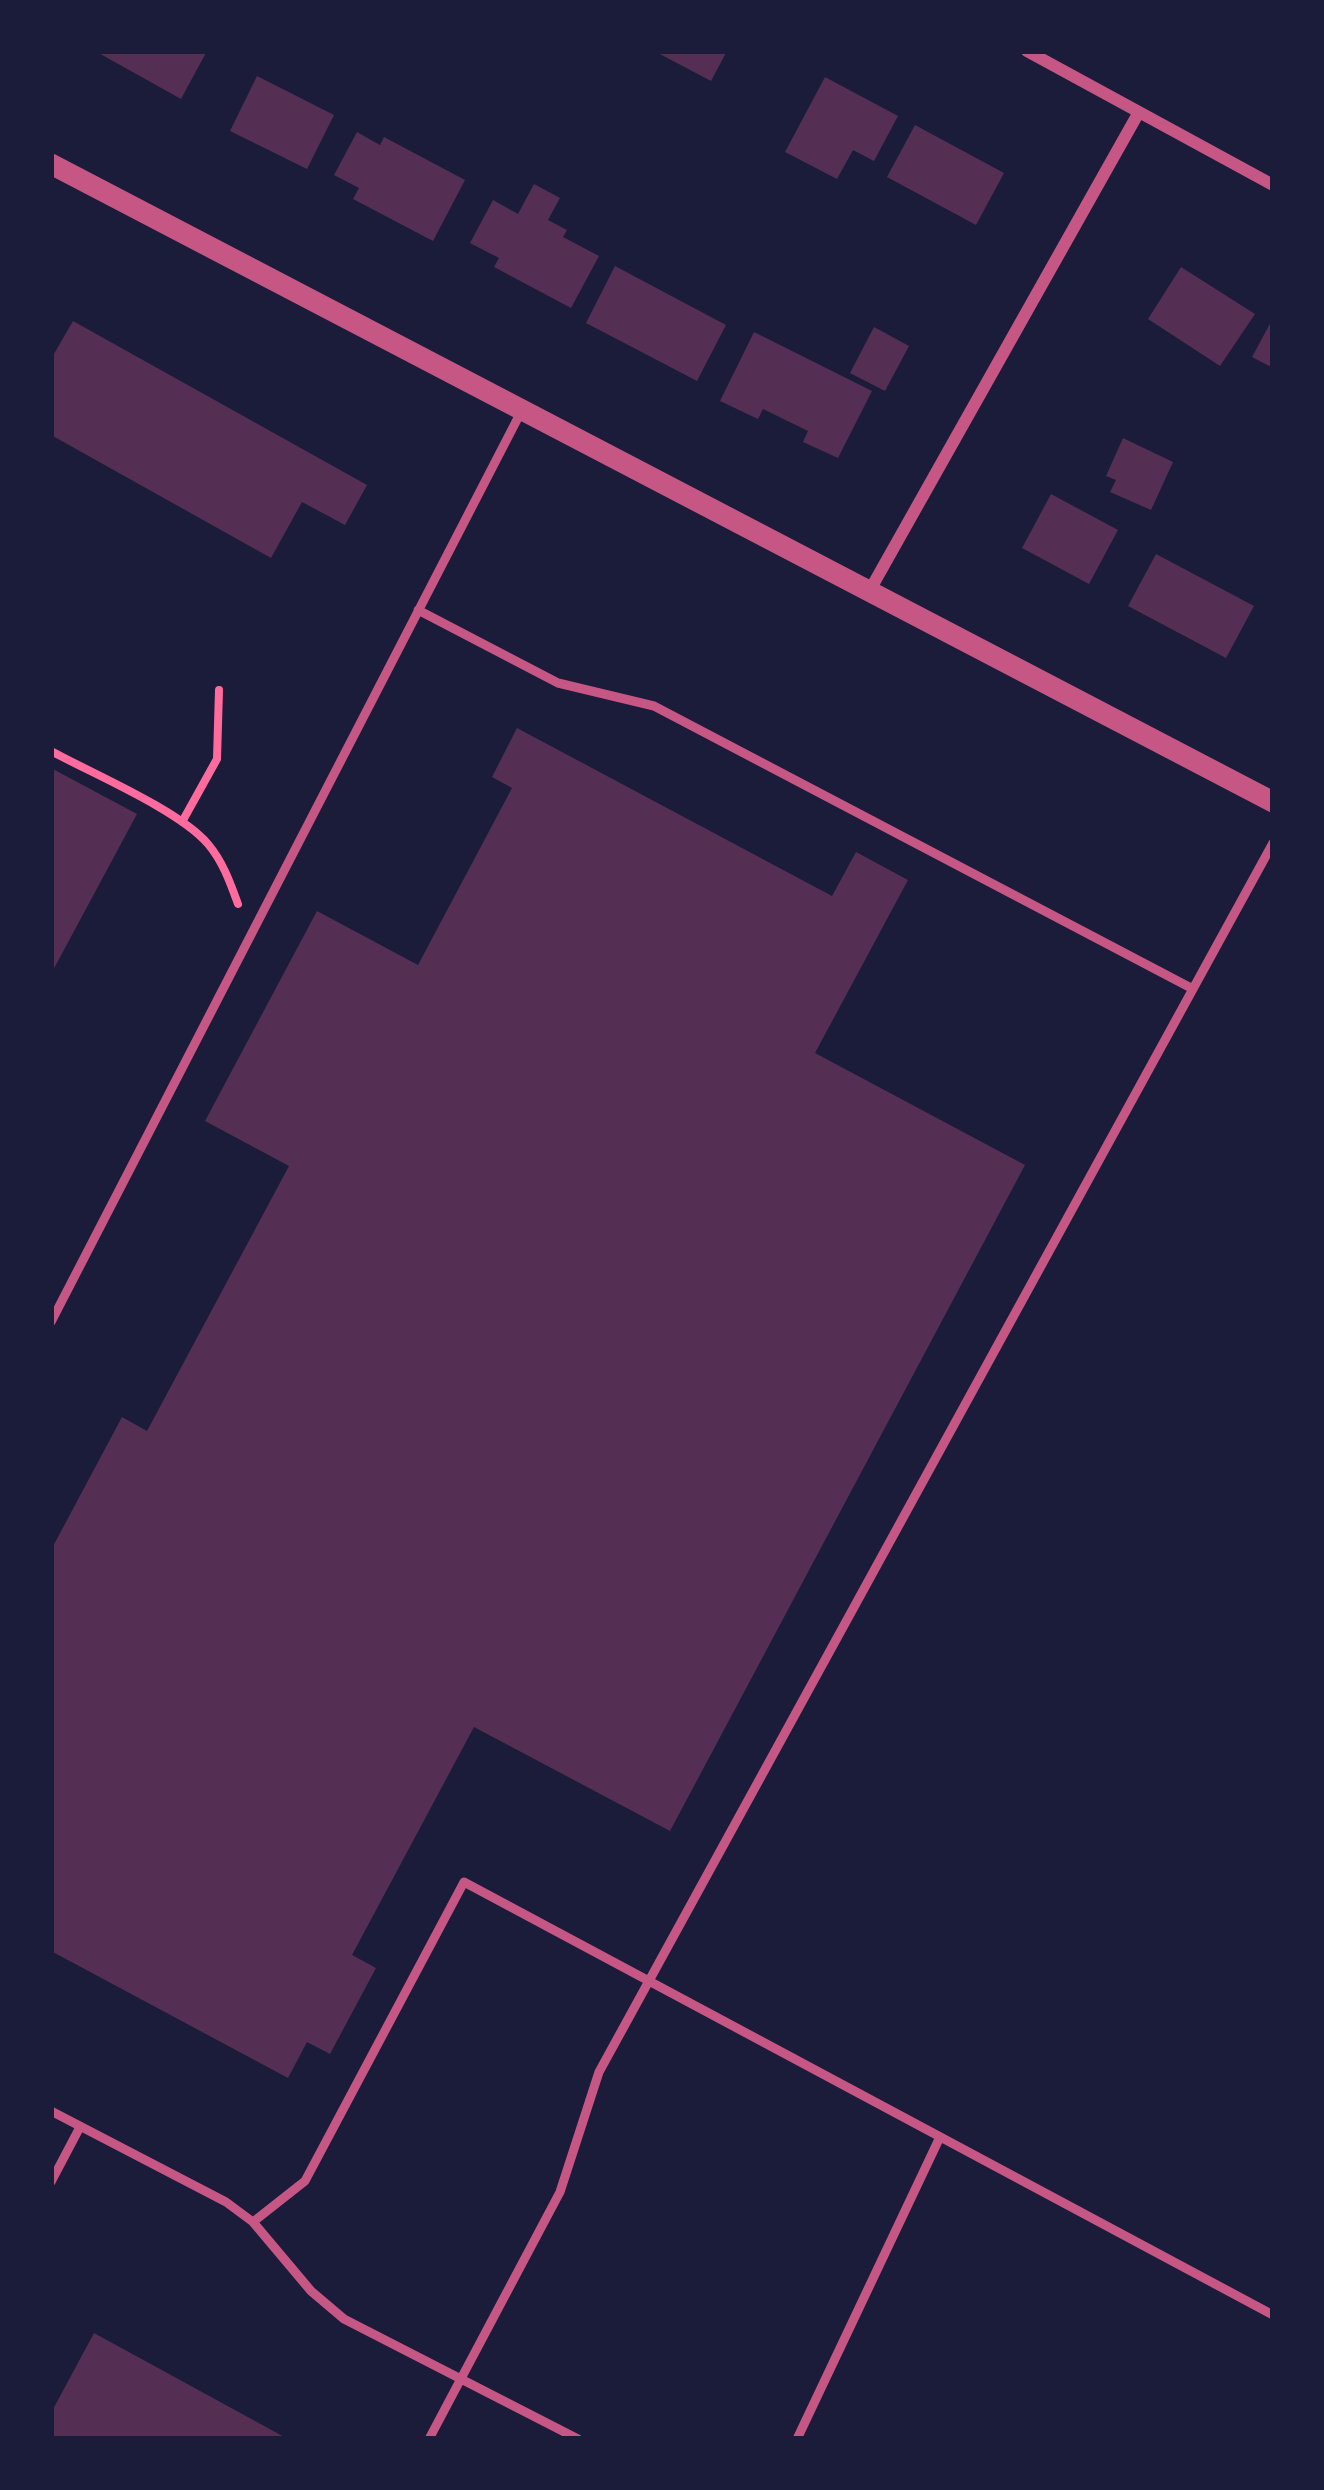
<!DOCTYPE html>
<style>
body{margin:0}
#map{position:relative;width:1324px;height:2490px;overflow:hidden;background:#1b1b3a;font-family:"IBM Plex Sans",sans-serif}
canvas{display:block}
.frame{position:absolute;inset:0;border:54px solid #1b1b3a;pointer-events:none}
</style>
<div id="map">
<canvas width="1324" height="2490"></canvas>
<div class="frame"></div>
</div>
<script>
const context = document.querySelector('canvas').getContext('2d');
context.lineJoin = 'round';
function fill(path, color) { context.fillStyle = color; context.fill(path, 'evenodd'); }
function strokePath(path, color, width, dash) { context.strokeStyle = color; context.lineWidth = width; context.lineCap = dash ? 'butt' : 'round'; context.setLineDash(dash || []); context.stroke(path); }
fill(new Path2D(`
 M 95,51 L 207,51 L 181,99 Z
 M 654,51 L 727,51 L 711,81 Z
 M 257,76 L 334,115 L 307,169 L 230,131 Z
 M 825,77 L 898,116 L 874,161 L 853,150 L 837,179 L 785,152 Z
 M 915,125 L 1004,173 L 976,225 L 887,177 Z
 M 357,132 L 380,145 L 384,137 L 465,180 L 433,241 L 353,199 L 359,188 L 334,175 Z
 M 534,184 L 560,198 L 548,220 L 567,230 L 563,237 L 599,256 L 571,308 L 494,267 L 499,258 L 470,243 L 493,200 L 518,214 Z
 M 615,266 L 726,325 L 697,381 L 586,323 Z
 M 1181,267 L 1255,314 L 1220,366 L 1148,319 Z
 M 1273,318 L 1273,368 L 1252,357 Z
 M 73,321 L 367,485 L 345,525 L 302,502 L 271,558 L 51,435 L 51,359 Z
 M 874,327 L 909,346 L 885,391 L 850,373 Z
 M 754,332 L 872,391 L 838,458 L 803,442 L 808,431 L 763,409 L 758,419 L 720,401 Z
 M 1123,438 L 1173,462 L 1151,510 L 1110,492 L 1116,480 L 1106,476 Z
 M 1051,494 L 1118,530 L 1089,584 L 1022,548 Z
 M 1156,554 L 1254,606 L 1226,658 L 1128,606 Z
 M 517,728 L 832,896 L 856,852 L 908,880 L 815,1053 L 1025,1165 L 670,1831 L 474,1727 L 352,1955 L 376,1968 L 330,2054 L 307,2042 L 288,2078 L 51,1951 L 51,1550 L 122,1417 L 147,1431 L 289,1166 L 205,1121 L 317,911 L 418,965 L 512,788 L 492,777 Z
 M 51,768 L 137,814 L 51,974 Z
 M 94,2333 L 288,2439 L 51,2439 L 51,2413 Z`), '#542f53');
strokePath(new Path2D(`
 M 51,751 C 93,774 179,810 208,844 C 223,862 230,882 238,904
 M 182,822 L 217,759 L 219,690`), '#ff6b9d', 8);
strokePath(new Path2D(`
 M 418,610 L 558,683 L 654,706 L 1193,989
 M 51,1322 L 522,410
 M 51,2111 L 226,2202 L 253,2222 L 311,2291 L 344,2319 L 578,2439
 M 51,2182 L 80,2127
 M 253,2222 L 305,2181 L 464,1882 L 1273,2315
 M 429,2439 L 560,2192 L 599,2072 L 1273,843
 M 797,2439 L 940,2137`), '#c65784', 9);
strokePath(new Path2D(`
 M 1027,51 L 1273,185
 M 870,590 L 1139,112`), '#c65784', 12);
strokePath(new Path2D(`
 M 51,164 L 1273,802`), '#c65784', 21);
</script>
